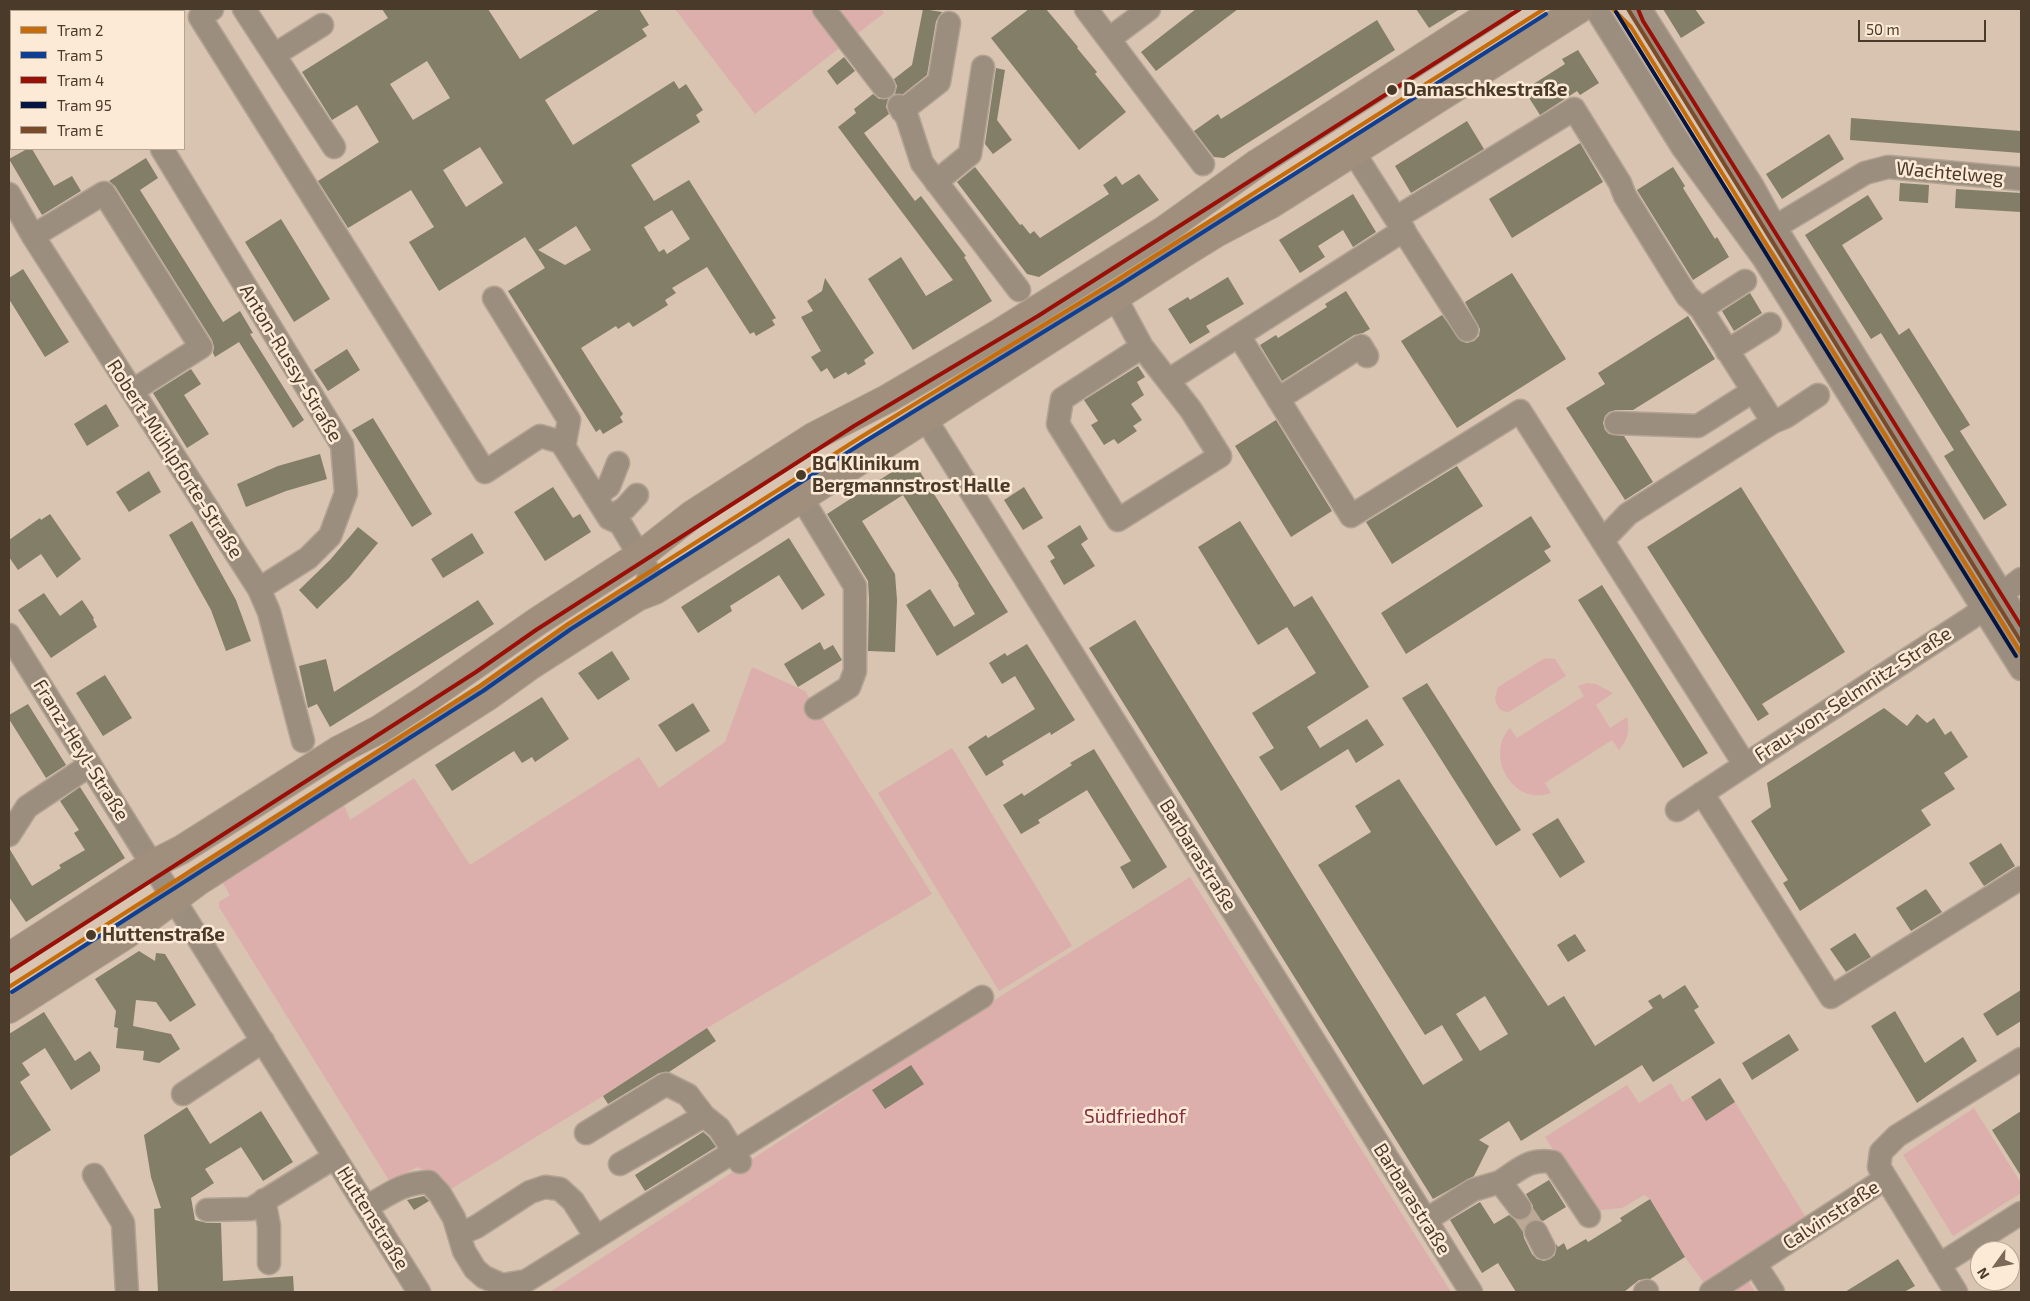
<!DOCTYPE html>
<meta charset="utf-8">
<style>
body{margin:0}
#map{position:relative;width:2030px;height:1301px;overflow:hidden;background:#d8c4b0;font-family:"Exo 2",sans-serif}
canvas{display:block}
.frame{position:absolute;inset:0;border:10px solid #493a2a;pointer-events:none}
.legend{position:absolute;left:10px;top:10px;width:175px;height:140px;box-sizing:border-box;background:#fcead6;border:1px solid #b4a491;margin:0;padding:6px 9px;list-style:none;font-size:15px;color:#493a2a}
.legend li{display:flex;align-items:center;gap:10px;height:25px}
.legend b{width:25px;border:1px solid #b4a491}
.north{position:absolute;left:1970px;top:1241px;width:50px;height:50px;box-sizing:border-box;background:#fcead6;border:1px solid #b4a491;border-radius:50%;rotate:238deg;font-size:14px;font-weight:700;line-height:20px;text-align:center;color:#493a2a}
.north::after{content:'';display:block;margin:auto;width:18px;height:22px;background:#7b6a59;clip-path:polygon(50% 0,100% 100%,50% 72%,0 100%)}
.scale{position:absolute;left:1858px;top:20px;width:128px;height:22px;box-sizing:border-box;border:2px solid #493a2a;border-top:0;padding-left:6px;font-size:15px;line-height:18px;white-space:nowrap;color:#493a2a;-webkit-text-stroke:4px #fcead6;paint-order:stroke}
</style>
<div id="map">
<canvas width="2030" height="1301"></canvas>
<div class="frame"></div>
<ul class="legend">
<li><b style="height:6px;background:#c66c0a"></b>Tram 2</li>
<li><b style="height:6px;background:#0f3f93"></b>Tram 5</li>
<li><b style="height:6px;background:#9b1006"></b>Tram 4</li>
<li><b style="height:6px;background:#051541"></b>Tram 95</li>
<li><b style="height:6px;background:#7a4b2a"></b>Tram E</li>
</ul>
<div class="north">N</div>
<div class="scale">50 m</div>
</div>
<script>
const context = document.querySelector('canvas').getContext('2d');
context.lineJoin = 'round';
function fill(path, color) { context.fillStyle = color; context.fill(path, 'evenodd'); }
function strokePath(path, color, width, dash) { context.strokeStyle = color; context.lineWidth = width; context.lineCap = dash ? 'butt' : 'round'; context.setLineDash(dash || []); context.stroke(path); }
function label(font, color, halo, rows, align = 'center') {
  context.font = font + ' "Exo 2",sans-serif'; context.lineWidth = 5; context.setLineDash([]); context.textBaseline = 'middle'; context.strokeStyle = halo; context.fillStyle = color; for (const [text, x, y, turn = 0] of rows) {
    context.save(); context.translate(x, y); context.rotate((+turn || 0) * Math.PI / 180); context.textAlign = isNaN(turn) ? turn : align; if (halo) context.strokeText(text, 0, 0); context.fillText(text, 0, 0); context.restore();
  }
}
fill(new Path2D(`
 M 675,9 L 881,9 L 884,13 L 755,114 Z
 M 1545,658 L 1555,659 L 1566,676 L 1509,712 C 1500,712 1497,707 1495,698 L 1498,687 Z
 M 752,667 L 805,691 L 932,894 L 707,1028 L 603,1096 L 451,1189 L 442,1180 L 417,1167 L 390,1182 L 219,907 L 219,902 L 230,895 L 220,878 L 341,797 L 350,820 L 414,778 L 470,865 L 639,757 L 659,788 L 725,742 Z
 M 1587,683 L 1596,684 L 1613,693 L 1596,705 L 1610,728 L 1627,717 C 1630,730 1628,740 1619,750 L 1612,740 L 1545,783 L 1551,793 C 1513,807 1484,755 1510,728 L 1517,738 L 1584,696 L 1578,686 Z
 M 952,748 L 1072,946 L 999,991 L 878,793 Z
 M 1190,877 L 1451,1292 L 550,1292 L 996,999 Z
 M 1671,1083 L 1682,1102 L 1691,1097 L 1706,1120 L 1735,1102 L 1808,1221 L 1704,1283 L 1685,1257 L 1650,1199 L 1644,1195 L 1622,1208 L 1592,1211 L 1545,1137 L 1627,1085 L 1639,1103 Z
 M 1974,1108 L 2021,1183 L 2021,1193 L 1953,1236 L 1903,1155 Z
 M 1748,1281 L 1756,1292 L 1730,1292 Z`), '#dcafac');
fill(new Path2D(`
 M 382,9 L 488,9 L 520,59 L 600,9 L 639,9 L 649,25 L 642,29 L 647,36 L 545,100 L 573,145 L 674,81 L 679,89 L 686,84 L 703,110 L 696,115 L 700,122 L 631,165 L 654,201 L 689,180 L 776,318 L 772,320 L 775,325 L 756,336 L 754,332 L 750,334 L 707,267 L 672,288 L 676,293 L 665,300 L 668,305 L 633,327 L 629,322 L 618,329 L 616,326 L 581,348 L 623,414 L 620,417 L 623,422 L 603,434 L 600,429 L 596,432 L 508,291 L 545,268 L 525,237 L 439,291 L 409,242 L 434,227 L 411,190 L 348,228 L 318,181 L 379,142 L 357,105 L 332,120 L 302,72 L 388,18 ZM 427,61 L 450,98 L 413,120 L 390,84 ZM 480,147 L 503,183 L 466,207 L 443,170 ZM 672,210 L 690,239 L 667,254 L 664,249 L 659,252 L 644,227 ZM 576,226 L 591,250 L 565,265 L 538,250 Z
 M 923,9 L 942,12 L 936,21 L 927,75 L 903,94 L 895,94 L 897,86 L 894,79 L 912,65 Z
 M 1029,9 L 1046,9 L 1078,47 L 1077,48 L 1097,72 L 1095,74 L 1126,112 L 1079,150 L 991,38 Z
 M 1196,9 L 1238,9 L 1156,71 L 1141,52 Z
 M 1416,9 L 1460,9 L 1429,28 Z
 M 1663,9 L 1695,9 L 1705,23 L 1681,38 Z
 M 1377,20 L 1395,50 L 1224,158 L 1214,157 L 1194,131 L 1218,114 L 1221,119 Z
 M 1578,50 L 1599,83 L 1580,95 L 1577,91 L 1540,115 L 1524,90 L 1565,64 L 1562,59 Z
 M 844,57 L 855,71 L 837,85 L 827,71 Z
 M 996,68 L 1005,70 L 997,120 L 1012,140 L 993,154 L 985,144 Z
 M 873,94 L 879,99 L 888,99 L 886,107 L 889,114 L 864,133 L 915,201 L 921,196 L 966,256 L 964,257 L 992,301 L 913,350 L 868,279 L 901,257 L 926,296 L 953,280 L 838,127 L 856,113 L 854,109 Z
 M 1851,118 L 2021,131 L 2021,153 L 1850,140 Z
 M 1467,121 L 1484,149 L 1411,193 L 1395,166 Z
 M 1829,134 L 1844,159 L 1782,199 L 1766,174 Z
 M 1580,143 L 1603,182 L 1512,238 L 1489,199 Z
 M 27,149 L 32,149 L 54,186 L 72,176 L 81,191 L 42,215 L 9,159 Z
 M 146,158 L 158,178 L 140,190 L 223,322 L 240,311 L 253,333 L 250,334 L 304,420 L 293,428 L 239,342 L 215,357 L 213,353 L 214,347 L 212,340 L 115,186 L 109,181 Z
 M 975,167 L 1020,225 L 1022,224 L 1030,234 L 1034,231 L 1040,238 L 1109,194 L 1103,185 L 1116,176 L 1122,185 L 1139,174 L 1159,200 L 1039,277 L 1027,274 L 957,182 Z
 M 1673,167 L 1685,186 L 1683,188 L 1715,239 L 1717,237 L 1729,257 L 1693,280 L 1637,190 Z
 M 1900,183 L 1929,185 L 1928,203 L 1899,201 Z
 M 1956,189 L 2021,193 L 2021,212 L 1955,208 Z
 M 1353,194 L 1376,232 L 1353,247 L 1343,230 L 1318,246 L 1325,257 L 1300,273 L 1279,240 Z
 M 1868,195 L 1883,219 L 1842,245 L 1899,335 L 1909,328 L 1970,425 L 1960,431 L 2007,505 L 1984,520 L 1944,456 L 1954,450 L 1881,333 L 1871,339 L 1805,235 Z
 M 281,219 L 330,299 L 294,322 L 245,242 Z
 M 23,269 L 69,342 L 45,357 L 9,299 L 9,278 Z
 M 1512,273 L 1566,359 L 1457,428 L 1401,341 L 1442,315 L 1461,341 L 1467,343 L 1474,341 L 1479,336 L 1480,329 L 1465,302 Z
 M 1228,277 L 1244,304 L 1206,326 L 1210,332 L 1190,344 L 1168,309 L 1188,297 L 1190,300 Z
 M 825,278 L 874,353 L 864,360 L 866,364 L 848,375 L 846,372 L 834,379 L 827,368 L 821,372 L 811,357 L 821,351 L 801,317 L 813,311 L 807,301 L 822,291 Z
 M 1346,291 L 1370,329 L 1363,333 L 1354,335 L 1282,381 L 1260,345 L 1276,335 L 1278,338 L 1327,307 L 1325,304 Z
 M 1750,293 L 1762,313 L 1734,331 L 1722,311 Z
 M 1688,316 L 1715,359 L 1633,410 L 1616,410 L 1609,412 L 1605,416 L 1603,423 L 1605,430 L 1609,434 L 1624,436 L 1653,482 L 1625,500 L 1566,408 L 1605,384 L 1598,373 Z
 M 347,349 L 360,370 L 328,391 L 314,370 Z
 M 1138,366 L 1145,377 L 1137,382 L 1144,395 L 1131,404 L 1142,420 L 1133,426 L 1137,431 L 1118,444 L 1114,439 L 1104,445 L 1091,425 L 1098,421 L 1084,400 Z
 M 191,369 L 201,384 L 184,395 L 209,434 L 187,448 L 153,393 Z
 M 106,404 L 119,426 L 87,446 L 74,424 Z
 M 373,418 L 432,514 L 412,527 L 352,430 Z
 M 1276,420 L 1332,511 L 1291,537 L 1235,446 Z
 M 320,454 L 327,479 L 286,491 L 246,507 L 237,484 L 278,466 Z
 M 912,459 L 1008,612 L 937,656 L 906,605 L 930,589 L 954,627 L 975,614 L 958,585 L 959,584 L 903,495 L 862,521 L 895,574 L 897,600 L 895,652 L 868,651 L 869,599 L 868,581 L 827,514 Z
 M 1457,466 L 1483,506 L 1392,564 L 1366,522 Z
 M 149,471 L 161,492 L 129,512 L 116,492 Z
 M 553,487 L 573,518 L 580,514 L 591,532 L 545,561 L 514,512 Z
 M 1024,487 L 1043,518 L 1023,530 L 1004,500 Z
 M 1741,487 L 1845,652 L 1762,704 L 1769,714 L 1758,721 L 1647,547 Z
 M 50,514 L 81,559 L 57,578 L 41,554 L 18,570 L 9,557 L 9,540 L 40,518 L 41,520 Z
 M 1531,516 L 1551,547 L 1544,551 L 1551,561 L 1406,654 L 1381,613 Z
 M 192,521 L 236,600 L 251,641 L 226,651 L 211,610 L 169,535 Z
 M 1240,521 L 1294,607 L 1312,596 L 1369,687 L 1307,727 L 1320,748 L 1367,719 L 1384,745 L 1356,763 L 1348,749 L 1281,791 L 1259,757 L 1274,748 L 1252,713 L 1316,673 L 1287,627 L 1258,645 L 1198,547 Z
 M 1080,525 L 1088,539 L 1081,544 L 1095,566 L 1064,585 L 1050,561 L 1055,558 L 1047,546 Z
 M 358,527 L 378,543 L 349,578 L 317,609 L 299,590 L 330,560 Z
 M 472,533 L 484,553 L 443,578 L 431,559 Z
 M 789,538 L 825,595 L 802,610 L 779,575 L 730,606 L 732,611 L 698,633 L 681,607 Z
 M 1602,585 L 1708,753 L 1683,768 L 1578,600 Z
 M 44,593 L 60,616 L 82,600 L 94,618 L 93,619 L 97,627 L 51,658 L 18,610 Z
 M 478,600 L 494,624 L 330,727 L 317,704 L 308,708 L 299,666 L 326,659 L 334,692 Z
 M 1135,620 L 1423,1085 L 1463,1060 L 1442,1025 L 1425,1035 L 1318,865 L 1371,832 L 1355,806 L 1399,779 L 1548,1006 L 1564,996 L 1595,1046 L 1653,1008 L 1648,1001 L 1660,994 L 1663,999 L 1685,985 L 1699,1007 L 1694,1010 L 1715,1043 L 1653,1082 L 1642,1065 L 1521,1141 L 1509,1121 L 1479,1140 L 1489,1146 L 1474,1176 L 1433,1199 L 1089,648 ZM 1485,996 L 1508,1034 L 1480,1051 L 1456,1014 Z
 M 820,642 L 824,650 L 833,645 L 842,660 L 798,687 L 784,664 Z
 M 1027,644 L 1075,720 L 1051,735 L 1050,732 L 1002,761 L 1004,765 L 986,776 L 968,747 L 986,735 L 988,738 L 1035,709 L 1015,676 L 1002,684 L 989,663 L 1005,653 L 1007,656 Z
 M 612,651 L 630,679 L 598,700 L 578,673 Z
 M 105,675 L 132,718 L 103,736 L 76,693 Z
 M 1427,683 L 1521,830 L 1496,846 L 1402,698 Z
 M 542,697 L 569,739 L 535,762 L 532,757 L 522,763 L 514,751 L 452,791 L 435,765 Z
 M 693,703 L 710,731 L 676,752 L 658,725 Z
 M 28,704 L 66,765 L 46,778 L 9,719 L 9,715 Z
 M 1884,708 L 1907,726 L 1917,714 L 1927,723 L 1934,718 L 1945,735 L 1951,731 L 1968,757 L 1944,773 L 1955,789 L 1921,810 L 1931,825 L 1800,911 L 1783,883 L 1788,880 L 1751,821 L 1771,807 L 1767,783 Z
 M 1094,749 L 1167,867 L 1133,889 L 1120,867 L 1131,861 L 1087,790 L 1038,820 L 1040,823 L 1021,834 L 1003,805 L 1022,793 L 1024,796 L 1072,765 L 1070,763 Z
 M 80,787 L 125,858 L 26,922 L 9,897 L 9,848 L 32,886 L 61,868 L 59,865 L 85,850 L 74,833 L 79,830 L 60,801 Z
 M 1558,818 L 1585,862 L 1560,878 L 1532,834 Z
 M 2001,843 L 2015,866 L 1984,886 L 1969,863 Z
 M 1926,889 L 1942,912 L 1911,931 L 1896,908 Z
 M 1855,933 L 1871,957 L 1846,972 L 1830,949 Z
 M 1575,934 L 1586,951 L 1568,962 L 1557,945 Z
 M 139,951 L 155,961 L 156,953 L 165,954 L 196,1005 L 170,1022 L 156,1002 L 136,1000 L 133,1026 L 171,1034 L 180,1049 L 159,1063 L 143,1060 L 144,1051 L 116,1048 L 118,1028 L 114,1027 L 116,1011 L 95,979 Z
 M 2021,990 L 2021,1021 L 1997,1036 L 1983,1014 Z
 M 1895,1011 L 1925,1063 L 1963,1037 L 1977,1061 L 1917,1103 L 1871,1026 Z
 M 44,1012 L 75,1061 L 90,1051 L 100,1066 L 100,1071 L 71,1090 L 45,1048 L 22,1063 L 30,1075 L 20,1082 L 51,1130 L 9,1157 L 9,1034 Z
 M 707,1028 L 716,1041 L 669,1072 L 659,1073 L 608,1104 L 603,1096 Z
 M 1789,1034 L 1799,1050 L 1752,1080 L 1742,1063 Z
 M 911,1065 L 924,1084 L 885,1109 L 872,1090 Z
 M 1720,1078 L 1735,1102 L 1706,1121 L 1691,1097 Z
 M 187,1107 L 210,1144 L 261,1111 L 293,1162 L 263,1181 L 241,1147 L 205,1169 L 214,1183 L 191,1198 L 195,1220 L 207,1223 L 221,1223 L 223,1281 L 293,1276 L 294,1292 L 158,1292 L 154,1209 L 161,1208 L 151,1177 L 144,1135 Z
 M 2021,1111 L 2021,1176 L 1992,1130 Z
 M 703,1132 L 709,1137 L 716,1147 L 645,1191 L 635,1175 Z
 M 1549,1180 L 1566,1207 L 1543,1221 L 1537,1219 L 1531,1220 L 1525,1225 L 1523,1232 L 1524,1238 L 1532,1254 L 1537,1259 L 1544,1261 L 1550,1259 L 1555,1255 L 1556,1244 L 1558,1247 L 1564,1243 L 1567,1250 L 1586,1239 L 1588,1242 L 1622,1221 L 1620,1218 L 1650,1199 L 1685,1257 L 1650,1279 L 1639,1280 L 1624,1292 L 1516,1292 L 1498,1263 L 1482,1273 L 1450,1220 L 1480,1202 L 1494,1224 L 1509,1215 L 1515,1220 L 1522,1221 L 1528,1218 L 1532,1213 L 1533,1206 L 1526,1194 Z
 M 424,1196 L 429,1201 L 414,1210 L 407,1200 Z
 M 1898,1259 L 1915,1286 L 1904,1292 L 1845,1292 Z`), '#827e68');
strokePath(new Path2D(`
 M 1520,1208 L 1536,1232`), '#bba895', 22, [22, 11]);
const minor = new Path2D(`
 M 212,9 L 200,17 L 485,472 L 540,436 L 561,442 L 609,518 L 620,523 L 649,572 L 648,583 L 637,597
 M 244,9 L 334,147
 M 824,9 L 884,87
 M 1086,9 L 1203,164
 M 1596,9 L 1683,148 L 1764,259 L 2021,669
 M 1640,9 L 1753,187 L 1775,227 L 2021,624
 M 90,11 L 94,9
 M 1109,39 L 1149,9
 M 274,55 L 322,25
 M 9,59 L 11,57
 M 899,106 L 907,117 L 922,163 L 1019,290
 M 902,111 L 939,82 L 949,23
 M 162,149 L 342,445 L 346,493 L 330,536 L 308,558 L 259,589
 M 1354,153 L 1467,330
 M 936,182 L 970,154 L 983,67
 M 9,194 L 33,236 L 259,589 L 269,612 L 303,741
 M 1396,218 L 1574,109 L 1620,183 L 1625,196 L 1687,296 L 1701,309 L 1773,422 L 1628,514 L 1603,540
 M 1775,227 L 1865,173 L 1888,167 L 2021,179
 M 33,236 L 104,193 L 201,347 L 132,391
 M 1115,297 L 1142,347 L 1191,410 L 1220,456 L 1118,520 L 1058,424 L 1062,399 L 1142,347
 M 494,298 L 569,420 L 564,447
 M 1701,309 L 1745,281
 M 1239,336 L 1351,516 L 1520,411 L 1745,765 L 1971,618 L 2021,579
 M 1727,351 L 1770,324
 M 1169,380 L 1404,230
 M 1278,399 L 1361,346 L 1367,356
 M 925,418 L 1471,1292
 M 1773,422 L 1785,417 L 1818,395
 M 1616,423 L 1698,426 L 1753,391
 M 595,496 L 609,486 L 618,463
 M 801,497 L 855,586 L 855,671 L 849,687 L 816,708
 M 609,518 L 625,508 L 637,495
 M 9,635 L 419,1292
 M 1702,793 L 1831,997 L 2021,878
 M 1677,810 L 1745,765
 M 9,835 L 27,807 L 90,765
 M 183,1094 L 263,1041
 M 586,1133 L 666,1084 L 688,1095 L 704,1116 L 719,1128 L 740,1162
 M 620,1164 L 704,1116
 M 94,1175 L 123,1223 L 127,1292
 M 1500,1182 C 1520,1169 1529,1158 1553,1162 L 1589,1216
 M 264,1200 L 269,1226 L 269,1263
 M 367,1207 C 389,1194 402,1183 429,1182 L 440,1194 L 454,1218 L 464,1251 L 475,1269 L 484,1277 L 502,1285 L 526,1281 L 982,997
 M 207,1210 L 251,1209 L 335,1157
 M 1426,1220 L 1473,1190 L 1500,1182 L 1520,1208
 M 1536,1232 L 1544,1248
 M 459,1234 L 476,1227 L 530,1192 L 545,1187 L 560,1189 L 573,1201 L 596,1237
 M 1755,1264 L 1773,1292
 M 1939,1265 L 2021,1213
 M 1645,1292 L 1647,1291
 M 1711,1292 L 1885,1179
 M 1956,1292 L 1879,1167 L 1881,1152 L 1897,1136 L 2021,1059`);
const major = new Path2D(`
 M 9,957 L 153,864 L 181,850 L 339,750 L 380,729 L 426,699 L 538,621 L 646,551 L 693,514 L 813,437 L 887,399 L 998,334 L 1166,229 L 1258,163 L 1498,9
 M 9,1009 L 127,934 L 200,880 L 488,696 L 531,665 L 637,597 L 655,590 L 751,530 L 1187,251 L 1216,233 L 1271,204 L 1579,9`);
strokePath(minor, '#b3a393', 25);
strokePath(major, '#b3a393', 30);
strokePath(minor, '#9c8e7f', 22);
strokePath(major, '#a08f7d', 28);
strokePath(new Path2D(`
 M 1613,9 L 1631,27 L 2021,653
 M 9,987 L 480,686 L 568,624 L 861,437 L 1117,280 L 1544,9`), '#c66c0a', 4);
strokePath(new Path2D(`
 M 12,992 L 483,691 L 571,629 L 864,442 L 1120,285 L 1546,14`), '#0f3f93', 4);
strokePath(new Path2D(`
 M 1638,9 L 1643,21 L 2021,626
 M 9,972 L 476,672 L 536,630 L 854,426 L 1038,316 L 1520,9`), '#9b1006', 4);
strokePath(new Path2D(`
 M 1616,12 L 2016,656`), '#051541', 4);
strokePath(new Path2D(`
 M 1628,9 L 2021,642`), '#7a4b2a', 4);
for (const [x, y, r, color] of [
 [1392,90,6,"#493a2a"],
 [801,475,6,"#493a2a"],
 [91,935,6,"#493a2a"]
]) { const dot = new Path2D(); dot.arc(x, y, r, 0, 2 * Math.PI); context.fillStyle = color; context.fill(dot); strokePath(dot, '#fcead6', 2); }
label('bold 19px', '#493a2a', '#fcead6', [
 ["Damaschkestraße",1403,90],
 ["BG Klinikum",812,464],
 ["Bergmannstrost Halle",812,486],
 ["Huttenstraße",102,935]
], 'left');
label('19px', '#493a2a', '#fcead6', [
 ["Wachtelweg",1950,173,5],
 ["Anton-Russy-Straße",291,363,59],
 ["Robert-Mühlpforte-Straße",175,459,57],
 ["Frau-von-Selmnitz-Straße",1853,694,-33],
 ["Franz-Heyl-Straße",81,750,58],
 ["Barbarastraße",1198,855,58],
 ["Barbarastraße",1412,1199,58],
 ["Calvinstraße",1831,1215,-33],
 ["Huttenstraße",373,1218,58]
]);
label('19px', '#842c43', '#fcead6', [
 ["Südfriedhof",1135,1117]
]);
</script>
